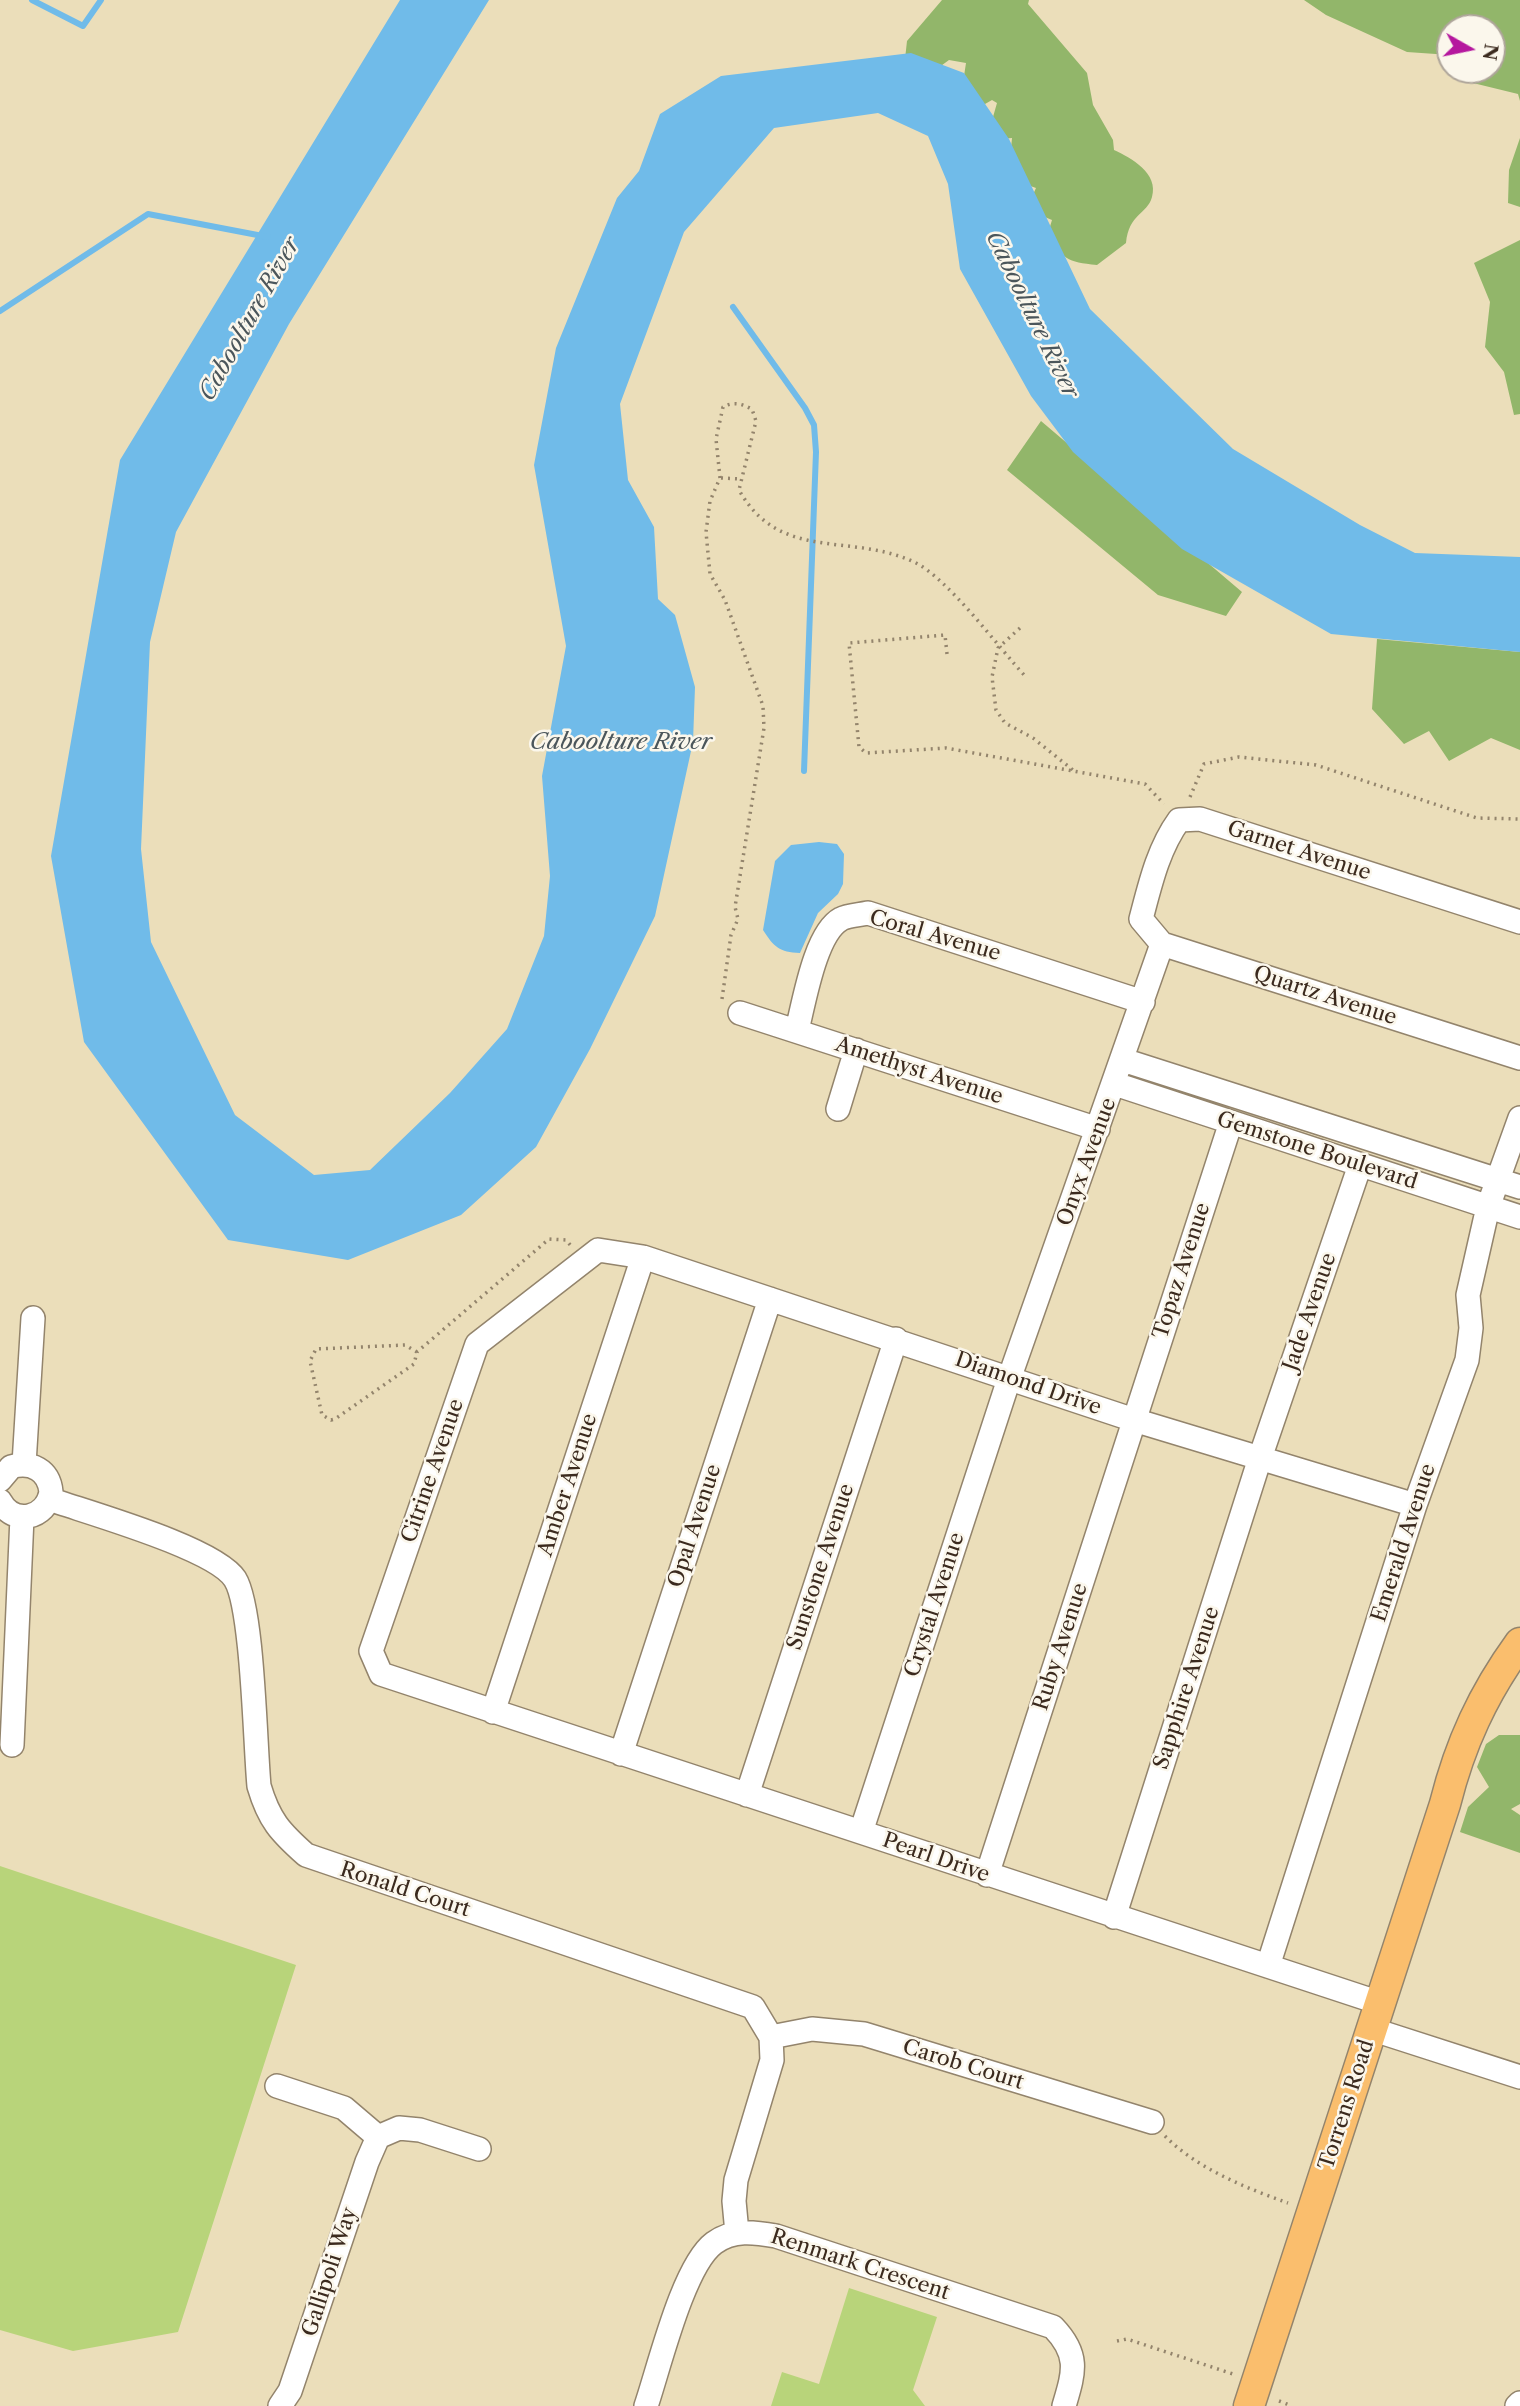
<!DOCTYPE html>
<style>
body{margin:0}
#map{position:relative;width:1520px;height:2406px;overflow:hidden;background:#ebdeba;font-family:"Libre Caslon Text",serif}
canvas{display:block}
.north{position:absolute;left:1436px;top:14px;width:70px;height:70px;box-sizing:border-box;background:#fbf7ec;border:2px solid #aea59a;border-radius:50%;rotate:99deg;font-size:19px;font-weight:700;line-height:28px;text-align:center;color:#3b2a1e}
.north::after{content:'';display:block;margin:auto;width:24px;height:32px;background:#b5179e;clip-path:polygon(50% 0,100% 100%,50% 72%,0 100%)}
</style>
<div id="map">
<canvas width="1520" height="2406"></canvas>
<div class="north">N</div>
</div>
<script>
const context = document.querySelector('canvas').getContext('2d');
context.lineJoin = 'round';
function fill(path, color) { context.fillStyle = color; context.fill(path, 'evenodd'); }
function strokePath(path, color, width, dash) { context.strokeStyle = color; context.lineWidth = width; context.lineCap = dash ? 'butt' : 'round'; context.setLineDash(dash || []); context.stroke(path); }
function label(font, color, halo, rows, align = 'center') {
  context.font = font + ' "Libre Caslon Text",serif'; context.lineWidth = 5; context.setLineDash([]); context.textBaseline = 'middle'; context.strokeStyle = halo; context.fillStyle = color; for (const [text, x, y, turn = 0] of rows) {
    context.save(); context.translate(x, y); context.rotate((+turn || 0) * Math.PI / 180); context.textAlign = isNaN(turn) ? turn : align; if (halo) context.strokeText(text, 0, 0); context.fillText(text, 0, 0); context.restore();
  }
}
fill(new Path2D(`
 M 0,1866 L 296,1965 L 178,2332 L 73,2351 L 0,2330 Z
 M 849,2288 L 937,2317 L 913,2390 L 925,2406 L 771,2406 L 782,2372 L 819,2384 Z`), '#b8d47a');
fill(new Path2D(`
 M 942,0 L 1029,0 L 1028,4 L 1087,73 L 1093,105 L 1113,140 L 1114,150 C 1131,158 1159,173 1152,197 C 1147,215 1129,213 1126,243 L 1097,265 C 1067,262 1062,259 1048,233 L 1052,220 L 1035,213 L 1030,201 L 1036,188 L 1022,183 L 1010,159 L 1012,138 L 1001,139 L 991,124 L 997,103 L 992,100 L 978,108 L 962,89 L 966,63 L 949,60 L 923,79 L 904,68 L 907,41 Z
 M 1304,0 L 1520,0 L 1520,101 L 1518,94 L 1473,83 L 1462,70 L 1492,70 L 1492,28 L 1450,28 L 1450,55 L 1407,52 L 1326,15 Z
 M 1520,138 L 1520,207 L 1508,203 L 1509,170 Z
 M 1520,240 L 1520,414 L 1514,415 L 1504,372 L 1485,347 L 1490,302 L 1474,263 Z
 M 1041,421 L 1242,592 L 1226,616 L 1158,595 L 1007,470 Z
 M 1377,639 L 1520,652 L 1520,750 L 1491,738 L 1449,761 L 1429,731 L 1404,744 L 1372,709 Z
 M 1499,1735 L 1520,1735 L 1520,1804 L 1511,1809 L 1520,1815 L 1520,1853 L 1460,1832 L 1468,1807 L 1489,1787 L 1477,1767 L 1486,1744 Z`), '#92b66a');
fill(new Path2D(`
 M 400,0 L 489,0 L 289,324 L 176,532 L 150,642 L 141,849 L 151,942 L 235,1115 L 314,1175 L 370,1170 L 450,1093 L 507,1029 L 544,936 L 550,876 L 542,776 L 566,646 L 534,465 L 556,348 L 617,198 L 639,171 L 660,114 L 721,76 L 911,53 L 964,73 L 1009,139 L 1090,309 L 1233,449 L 1360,525 L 1415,553 L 1520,557 L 1520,652 L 1331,634 L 1182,549 L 1073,452 L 1031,396 L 960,269 L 948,184 L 928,136 L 878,113 L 774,128 L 684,232 L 620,404 L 628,480 L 654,527 L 658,599 L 675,615 L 695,687 L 693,742 L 655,916 L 590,1049 L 536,1147 L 461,1215 L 348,1260 L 228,1240 L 84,1042 L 51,856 L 120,460 Z
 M 819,842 L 837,844 L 844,854 L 843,884 L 838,894 L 818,913 L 800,953 C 779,952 774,947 763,930 L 775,861 L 791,845 Z`), '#70bbe9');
strokePath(new Path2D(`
 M 32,0 L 83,26 L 101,0
 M 733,307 L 805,408 L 814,425 L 816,452 L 804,771
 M 0,311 L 148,214 L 268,237`), '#70bbe9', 6);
const minor = new Path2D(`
 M 1520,922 L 1200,819 L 1179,820 C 1158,849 1150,885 1141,919 L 1162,944 L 1520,1058
 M 740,1013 L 1098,1129
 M 797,1030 C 804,1003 815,933 841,919 C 848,915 859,915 868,913 L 1143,1002
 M 1123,1060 L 1520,1187
 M 1115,1084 L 1520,1217
 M 838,1109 L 856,1050
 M 24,1464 L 33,1318
 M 0,1480 L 11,1467 C 31,1461 49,1470 51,1492 C 46,1519 14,1526 0,1501
 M 49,1499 C 89,1513 215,1548 235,1579 C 253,1608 255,1745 259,1786 C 269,1820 280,1832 306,1855 L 753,2007 L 771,2037 L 772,2060 L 736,2180 L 734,2201 L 737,2233
 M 493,1712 L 643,1257
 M 12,1745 L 22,1517
 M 621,1754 L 770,1299
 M 747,1795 L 896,1339
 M 861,1832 L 1009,1379 L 1162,944
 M 987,1875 L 1231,1122
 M 1114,1917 L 1260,1458 L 1360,1165
 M 1268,1966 L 1415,1505 L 1467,1360 L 1471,1328 L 1468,1295 L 1488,1207 L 1520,1118
 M 1380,2003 L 381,1674 L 371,1651 L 477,1344 L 598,1250 L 643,1257 L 1134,1420 L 1415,1505
 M 1371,2029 L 1520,2077
 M 771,2037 L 812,2029 L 864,2034 L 1152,2122
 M 277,2086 L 344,2108 L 378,2137
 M 280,2406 L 290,2391 L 367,2162 L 378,2137 L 399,2128 L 420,2130 L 479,2149
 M 646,2406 C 659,2368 683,2266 714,2243 C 733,2229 754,2232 776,2236 L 1053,2327 C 1080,2355 1074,2372 1064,2406
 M 1517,2406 L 1520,2403`);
const major = new Path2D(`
 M 1249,2406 L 1445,1804 C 1460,1744 1483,1694 1520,1643`);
strokePath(minor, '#93846c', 26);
strokePath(major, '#93846c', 33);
strokePath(new Path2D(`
 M 721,478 L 740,479
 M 1020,628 L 998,648 L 992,677 L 996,710 L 1005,723 L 1033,738 L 1073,770
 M 947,654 L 945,635 L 849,643 L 859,747 L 866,753 L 946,748 L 1145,784 L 1164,804
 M 1190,797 L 1204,764 L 1239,757 L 1316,765 L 1477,818 L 1520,819
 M 722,999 L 731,935 L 738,919 L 735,907 L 764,728 L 763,706 L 725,600 L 710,574 L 706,532 L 710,501 L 720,478 L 716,439 L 723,407 C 734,401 742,404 752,409 L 756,421 L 739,490 C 780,563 850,532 914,562 C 948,578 998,647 1026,677
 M 417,1352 L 405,1345 L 316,1349 L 310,1361 L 322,1415 L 331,1420 L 335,1419 L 414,1364 L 417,1352 L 549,1239 L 566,1240 L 571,1246
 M 1165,2136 C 1196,2168 1246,2188 1288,2203
 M 1117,2341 L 1127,2339 L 1233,2374
 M 1279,2401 L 1292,2406`), '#93846c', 3.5, [2, 5]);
strokePath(minor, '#fff', 23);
strokePath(major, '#fabe6d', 30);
label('21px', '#3b2a1e', '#fbf7ec', [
 ["Garnet Avenue",1299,851,18],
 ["Coral Avenue",935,936,16],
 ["Quartz Avenue",1325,996,18],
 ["Amethyst Avenue",919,1071,18],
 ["Gemstone Boulevard",1317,1151,18],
 ["Onyx Avenue",1087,1162,-70],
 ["Topaz Avenue",1182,1271,-72],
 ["Jade Avenue",1310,1312,-71],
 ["Diamond Drive",1028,1384,19],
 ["Citrine Avenue",433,1471,-71],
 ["Amber Avenue",568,1485,-72],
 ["Opal Avenue",695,1526,-72],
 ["Emerald Avenue",1404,1543,-72],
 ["Sunstone Avenue",821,1567,-72],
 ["Crystal Avenue",935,1605,-72],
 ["Ruby Avenue",1061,1647,-72],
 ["Sapphire Avenue",1187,1688,-72],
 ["Pearl Drive",936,1858,19],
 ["Ronald Court",405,1890,18],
 ["Carob Court",963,2065,17],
 ["Torrens Road",1347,2105,-72],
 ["Renmark Crescent",860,2265,18],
 ["Gallipoli Way",330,2272,-72]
]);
label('italic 23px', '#4b565b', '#fbf7ec', [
 ["Caboolture River",1032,315,64],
 ["Caboolture River",250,319,-61],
 ["Caboolture River",621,742]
]);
</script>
